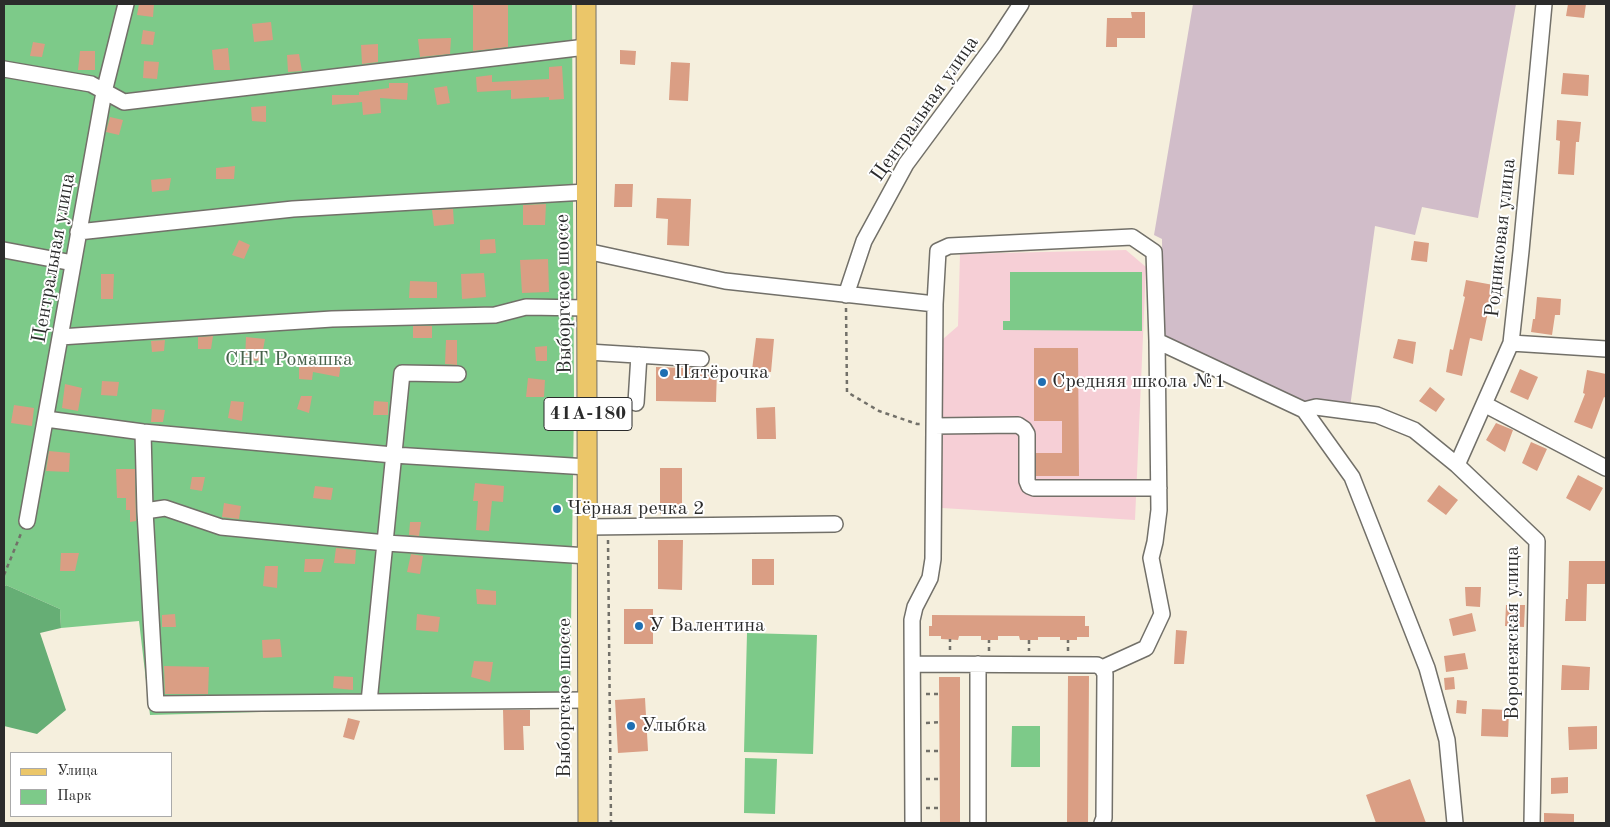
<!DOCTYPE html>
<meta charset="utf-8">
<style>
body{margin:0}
#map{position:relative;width:1610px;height:827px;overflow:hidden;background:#f5efdd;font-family:"Old Standard TT",serif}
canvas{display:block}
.frame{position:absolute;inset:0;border:5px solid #2b2b2b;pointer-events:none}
.legend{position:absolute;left:10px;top:752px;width:162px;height:65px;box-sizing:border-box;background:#fff;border:1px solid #aaa;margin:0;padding:6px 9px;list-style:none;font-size:15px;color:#2b2b2b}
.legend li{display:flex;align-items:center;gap:10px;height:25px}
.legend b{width:25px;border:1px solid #aaa}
</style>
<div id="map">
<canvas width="1610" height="827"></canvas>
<div class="frame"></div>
<ul class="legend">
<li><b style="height:6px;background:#ebc669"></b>Улица</li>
<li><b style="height:14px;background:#7dca89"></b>Парк</li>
</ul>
</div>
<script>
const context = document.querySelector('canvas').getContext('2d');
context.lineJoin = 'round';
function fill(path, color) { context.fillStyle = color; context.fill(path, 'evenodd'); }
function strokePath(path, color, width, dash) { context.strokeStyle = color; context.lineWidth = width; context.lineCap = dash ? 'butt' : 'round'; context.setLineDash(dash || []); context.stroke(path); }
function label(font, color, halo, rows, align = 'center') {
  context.font = font + ' "Old Standard TT",serif'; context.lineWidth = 4; context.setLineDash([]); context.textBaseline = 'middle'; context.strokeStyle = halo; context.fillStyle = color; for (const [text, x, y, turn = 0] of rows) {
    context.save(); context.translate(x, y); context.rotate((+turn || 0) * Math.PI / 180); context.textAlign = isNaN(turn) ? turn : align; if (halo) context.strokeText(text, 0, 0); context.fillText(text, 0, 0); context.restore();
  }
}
fill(new Path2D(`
 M 1126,250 L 1146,267 L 1135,520 L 942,508 L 943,339 L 958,326 L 960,254 Z`), '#f6cfd6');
fill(new Path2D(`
 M 1193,4 L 1516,4 L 1478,218 L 1422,207 L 1415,235 L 1375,226 L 1350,407 L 1304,401 L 1163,338 L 1162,239 L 1154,235 Z`), '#d1bdc9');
fill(new Path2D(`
 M 4,4 L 572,4 L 574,403 L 570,701 L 405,708 L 150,715 L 139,621 L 61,628 L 60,609 L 6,585 L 4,587 Z
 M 1010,272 L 1142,272 L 1142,331 L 1003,330 L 1003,321 L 1010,321 Z
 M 747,633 L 817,635 L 813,754 L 744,752 Z
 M 1012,726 L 1040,726 L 1040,767 L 1011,767 Z
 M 745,758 L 777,759 L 775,814 L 744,813 Z`), '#7dca89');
fill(new Path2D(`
 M 6,585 L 60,609 L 61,628 L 40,633 L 66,710 L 37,734 L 4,726 L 4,587 Z`), '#66ae75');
fill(new Path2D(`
 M 139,4 L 154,4 L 153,17 L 137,15 Z
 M 473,4 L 508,4 L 508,47 L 473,51 Z
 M 1568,4 L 1586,4 L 1584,18 L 1566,16 Z
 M 1131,12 L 1145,12 L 1145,38 L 1117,38 L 1117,47 L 1106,47 L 1107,18 L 1132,18 Z
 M 271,22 L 273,40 L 254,42 L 252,24 Z
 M 143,30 L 155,32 L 153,45 L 141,44 Z
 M 451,38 L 450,54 L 420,57 L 418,39 Z
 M 33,42 L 45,44 L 42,57 L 30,56 Z
 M 378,44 L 378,62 L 362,64 L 361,45 Z
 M 228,48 L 230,70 L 214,70 L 212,50 Z
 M 620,50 L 636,51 L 635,65 L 620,64 Z
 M 80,51 L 95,51 L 95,70 L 78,70 Z
 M 299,54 L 302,71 L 288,72 L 287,55 Z
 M 144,61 L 159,62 L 157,79 L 143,78 Z
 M 671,62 L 690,63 L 688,101 L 669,100 Z
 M 562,66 L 564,99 L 549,100 L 549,97 L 511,99 L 511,90 L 477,92 L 476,77 L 492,75 L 492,82 L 549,79 L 549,67 Z
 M 1563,73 L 1589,75 L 1588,96 L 1561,94 Z
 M 389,83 L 408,83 L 407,100 L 380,98 L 381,113 L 363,115 L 362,102 L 332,105 L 332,95 L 359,95 L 359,92 L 389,88 Z
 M 447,86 L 450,103 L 437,105 L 434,88 Z
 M 266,106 L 266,122 L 252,121 L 251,107 Z
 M 110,117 L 123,120 L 119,135 L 106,132 Z
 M 1557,120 L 1581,122 L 1579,142 L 1576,142 L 1574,175 L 1558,174 L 1560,141 L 1556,140 Z
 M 235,166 L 234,179 L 216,179 L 216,168 Z
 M 171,178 L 169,190 L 152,192 L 151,180 Z
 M 615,184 L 633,184 L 632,207 L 614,207 Z
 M 657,198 L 691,199 L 689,246 L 667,245 L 668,219 L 656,218 Z
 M 546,204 L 545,225 L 523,225 L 523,205 Z
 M 453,209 L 454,224 L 434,226 L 432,210 Z
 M 495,239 L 496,253 L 480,254 L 480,240 Z
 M 239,240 L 250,245 L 244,259 L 232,255 Z
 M 1414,241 L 1429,243 L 1427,262 L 1411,260 Z
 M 548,259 L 549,292 L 522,293 L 520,260 Z
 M 484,273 L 486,297 L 462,299 L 461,274 Z
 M 101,274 L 114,274 L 113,299 L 101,299 Z
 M 1466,280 L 1499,286 L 1496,303 L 1490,302 L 1482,341 L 1470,338 L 1462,376 L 1446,372 L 1450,349 L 1453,350 L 1465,297 L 1463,296 Z
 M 410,281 L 437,282 L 437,298 L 409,298 Z
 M 1537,297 L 1561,299 L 1560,315 L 1555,315 L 1552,335 L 1531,332 L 1533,319 L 1535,319 Z
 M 413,326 L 432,326 L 432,338 L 413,338 Z
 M 213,336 L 211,349 L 198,349 L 198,337 Z
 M 246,337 L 265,339 L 261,361 L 245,360 Z
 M 756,338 L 774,339 L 771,372 L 752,370 Z
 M 1398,339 L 1416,342 L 1413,364 L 1393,358 Z
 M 165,340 L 164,351 L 152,352 L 151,341 Z
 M 446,340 L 457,340 L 457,365 L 445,364 Z
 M 547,346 L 547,361 L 536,361 L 535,347 Z
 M 1034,348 L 1078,348 L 1079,476 L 1036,476 L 1036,453 L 1062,453 L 1062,421 L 1034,421 Z
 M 330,356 L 342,357 L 339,377 L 313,372 L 312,380 L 299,379 L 299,362 L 328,365 Z
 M 656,367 L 717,369 L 716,402 L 656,401 Z
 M 1520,369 L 1538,377 L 1528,400 L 1510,392 Z
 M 1587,370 L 1606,374 L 1606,398 L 1604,397 L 1592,429 L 1574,422 L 1585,394 L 1583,393 Z
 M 528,378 L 545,380 L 544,397 L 526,397 Z
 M 102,381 L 119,382 L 117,396 L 101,395 Z
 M 65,384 L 82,388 L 78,411 L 62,408 Z
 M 1430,387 L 1445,399 L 1436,412 L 1419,401 Z
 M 301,396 L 312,396 L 309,413 L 297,409 Z
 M 231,401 L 244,402 L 242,421 L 228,418 Z
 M 374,401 L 388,402 L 388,415 L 373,415 Z
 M 14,405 L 34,408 L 32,426 L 11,423 Z
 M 775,407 L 776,439 L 757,439 L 756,408 Z
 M 152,409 L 165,410 L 163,422 L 151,422 Z
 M 1496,423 L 1513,430 L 1505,452 L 1486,440 Z
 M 1531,442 L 1547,449 L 1537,471 L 1522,463 Z
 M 49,451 L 70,453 L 69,472 L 46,471 Z
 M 660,468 L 682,468 L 682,515 L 660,514 Z
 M 116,469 L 135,469 L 136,521 L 130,522 L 130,510 L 126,510 L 126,498 L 117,498 Z
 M 1578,475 L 1603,488 L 1590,511 L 1566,498 Z
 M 192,477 L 205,477 L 202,491 L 190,489 Z
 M 475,483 L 504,486 L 503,502 L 492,501 L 489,531 L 476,530 L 478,501 L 473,501 Z
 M 1439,485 L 1458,500 L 1446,515 L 1427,501 Z
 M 315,486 L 333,488 L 331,500 L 313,498 Z
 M 224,503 L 241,506 L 239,519 L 222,517 Z
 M 410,522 L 421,522 L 419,536 L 409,535 Z
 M 658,540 L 683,540 L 682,590 L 658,589 Z
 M 336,548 L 356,550 L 355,564 L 334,563 Z
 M 61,553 L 79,553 L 75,571 L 60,571 Z
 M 411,554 L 423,556 L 420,574 L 407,572 Z
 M 305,559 L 324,559 L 321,572 L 304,572 Z
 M 752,559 L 774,559 L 774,585 L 752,585 Z
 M 1569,561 L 1606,561 L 1606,584 L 1587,584 L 1586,621 L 1565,621 L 1566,599 L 1568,599 Z
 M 265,566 L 278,566 L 277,588 L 263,586 Z
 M 1465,587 L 1481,587 L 1480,607 L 1466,606 Z
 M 476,589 L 496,591 L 496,605 L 477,604 Z
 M 1506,605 L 1525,605 L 1524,627 L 1505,626 Z
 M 624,609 L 653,609 L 653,644 L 624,644 Z
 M 1472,613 L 1476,631 L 1453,636 L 1449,619 Z
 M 175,614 L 176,627 L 162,627 L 162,615 Z
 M 417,614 L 440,617 L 438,632 L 416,630 Z
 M 932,615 L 1085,616 L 1085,626 L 1089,626 L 1089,637 L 1077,637 L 1077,640 L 1060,640 L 1060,637 L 1038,637 L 1038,640 L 1020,640 L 1019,636 L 998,636 L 998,640 L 981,640 L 981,636 L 959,636 L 958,640 L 941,639 L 941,636 L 929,636 L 929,626 L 932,626 Z
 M 1176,630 L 1187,631 L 1184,664 L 1174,664 Z
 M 280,639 L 282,657 L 263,658 L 262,640 Z
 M 1465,653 L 1468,669 L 1446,672 L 1444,656 Z
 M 474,661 L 493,662 L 490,682 L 471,677 Z
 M 1562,665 L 1590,667 L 1589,690 L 1561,690 Z
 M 164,666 L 209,667 L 208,694 L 165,694 Z
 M 334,676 L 353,677 L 353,690 L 333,688 Z
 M 1068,676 L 1089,676 L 1088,823 L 1067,823 Z
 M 939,677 L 960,677 L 960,823 L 940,823 Z
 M 1454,677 L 1455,689 L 1445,690 L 1444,678 Z
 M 645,698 L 648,751 L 618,753 L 615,700 Z
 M 1457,700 L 1467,701 L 1466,714 L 1456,713 Z
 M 1482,709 L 1509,710 L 1508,737 L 1481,736 Z
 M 503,710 L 530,710 L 530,726 L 523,726 L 524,750 L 504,750 Z
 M 348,718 L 360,721 L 354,740 L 343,737 Z
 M 1597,726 L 1597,749 L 1569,750 L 1568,727 Z
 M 1568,777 L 1568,793 L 1551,794 L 1551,778 Z
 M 1410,779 L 1426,823 L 1376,823 L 1366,795 Z
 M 1544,813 L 1574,814 L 1574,823 L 1544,823 Z`), '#da9e84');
const minor = new Path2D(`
 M 4,69 L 91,84 L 124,102 L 586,47
 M 78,232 L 293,209 L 586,192
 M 4,250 L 73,263
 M 586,251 L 725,281 L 935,304
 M 846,295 L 864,241 L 906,164 L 994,45 L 1021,4
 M 60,337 L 332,319 L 495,315 L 526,307 L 587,308
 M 1157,341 L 1304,410 L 1352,477 L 1427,668 L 1447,740 L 1455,823
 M 1511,343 L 1606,349
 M 588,352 L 701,359
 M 636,403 L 639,355
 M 1484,404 L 1606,468
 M 1304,410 L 1316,407 L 1377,415 L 1414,430 L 1457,465 L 1537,541 L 1532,823
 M 46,419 L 143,432 L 393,455 L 588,467
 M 934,426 L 1018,425 L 1024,429 L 1027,434 L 1027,481 L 1029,486 L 1034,488 L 1159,488
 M 143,432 L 145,511 L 156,704 L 587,700
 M 1457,465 L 1511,343 L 1521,251 L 1544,4
 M 145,511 L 165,508 L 221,527 L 386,543 L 588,556
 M 27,521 L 104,92 L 126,4
 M 588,527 L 835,524
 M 913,664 L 1097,665 L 1102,668 L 1105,674 L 1104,818 L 1102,823
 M 978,664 L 978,823
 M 369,702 L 402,373 L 458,374
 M 913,823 L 912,620 L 915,607 L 930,578 L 933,559 L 935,304 L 938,251 L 949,246 L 1132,237 L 1154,252 L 1157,341 L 1159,510 L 1155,542 L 1151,558 L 1162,614 L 1146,648 L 1102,668`);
const major = new Path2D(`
 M 586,4 L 588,823`);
strokePath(minor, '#727069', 18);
strokePath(major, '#727069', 21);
strokePath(new Path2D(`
 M 846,308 L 847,392 L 879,411 L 917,424 L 923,424
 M 608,540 L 611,823
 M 4,575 L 22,531
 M 1029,640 L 1029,651
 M 950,650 L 950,639
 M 989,651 L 989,640
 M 1068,651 L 1068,640
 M 926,694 L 939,694
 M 926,723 L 940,722
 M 926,751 L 940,751
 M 926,779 L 940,779
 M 926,808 L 940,808`), '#727069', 2.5, [4, 4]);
strokePath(minor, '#fff', 15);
strokePath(major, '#ebc669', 19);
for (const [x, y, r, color] of [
 [664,373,5,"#1f6fb2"],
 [1042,382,5,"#1f6fb2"],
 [557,509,5,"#1f6fb2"],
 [639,626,5,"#1f6fb2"],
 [631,726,5,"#1f6fb2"]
]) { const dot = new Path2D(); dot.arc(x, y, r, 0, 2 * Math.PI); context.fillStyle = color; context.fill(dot); strokePath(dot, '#fff', 2); }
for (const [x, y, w] of [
 [588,414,88]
]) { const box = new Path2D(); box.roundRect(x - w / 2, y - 16.5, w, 33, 4); context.fillStyle = '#fff'; context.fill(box); strokePath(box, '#2b2b2b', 1); }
label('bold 19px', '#2b2b2b', null, [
 ["41А-180",588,414]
]);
label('20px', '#2b2b2b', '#fff', [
 ["Центральная улица",925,109,-55],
 ["Родниковая улица",1501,238,-84],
 ["Центральная улица",54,258,-80],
 ["Выборгское шоссе",564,294,-91],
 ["Воронежская улица",1513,633,-90],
 ["Выборгское шоссе",565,698,-90]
]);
label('20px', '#48634c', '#fff', [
 ["СНТ Ромашка",289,360]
]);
label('20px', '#2b2b2b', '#fff', [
 ["Пятёрочка",674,373],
 ["Средняя школа №1",1052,382],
 ["Чёрная речка 2",567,509],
 ["У Валентина",649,626],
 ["Улыбка",641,726]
], 'left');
</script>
